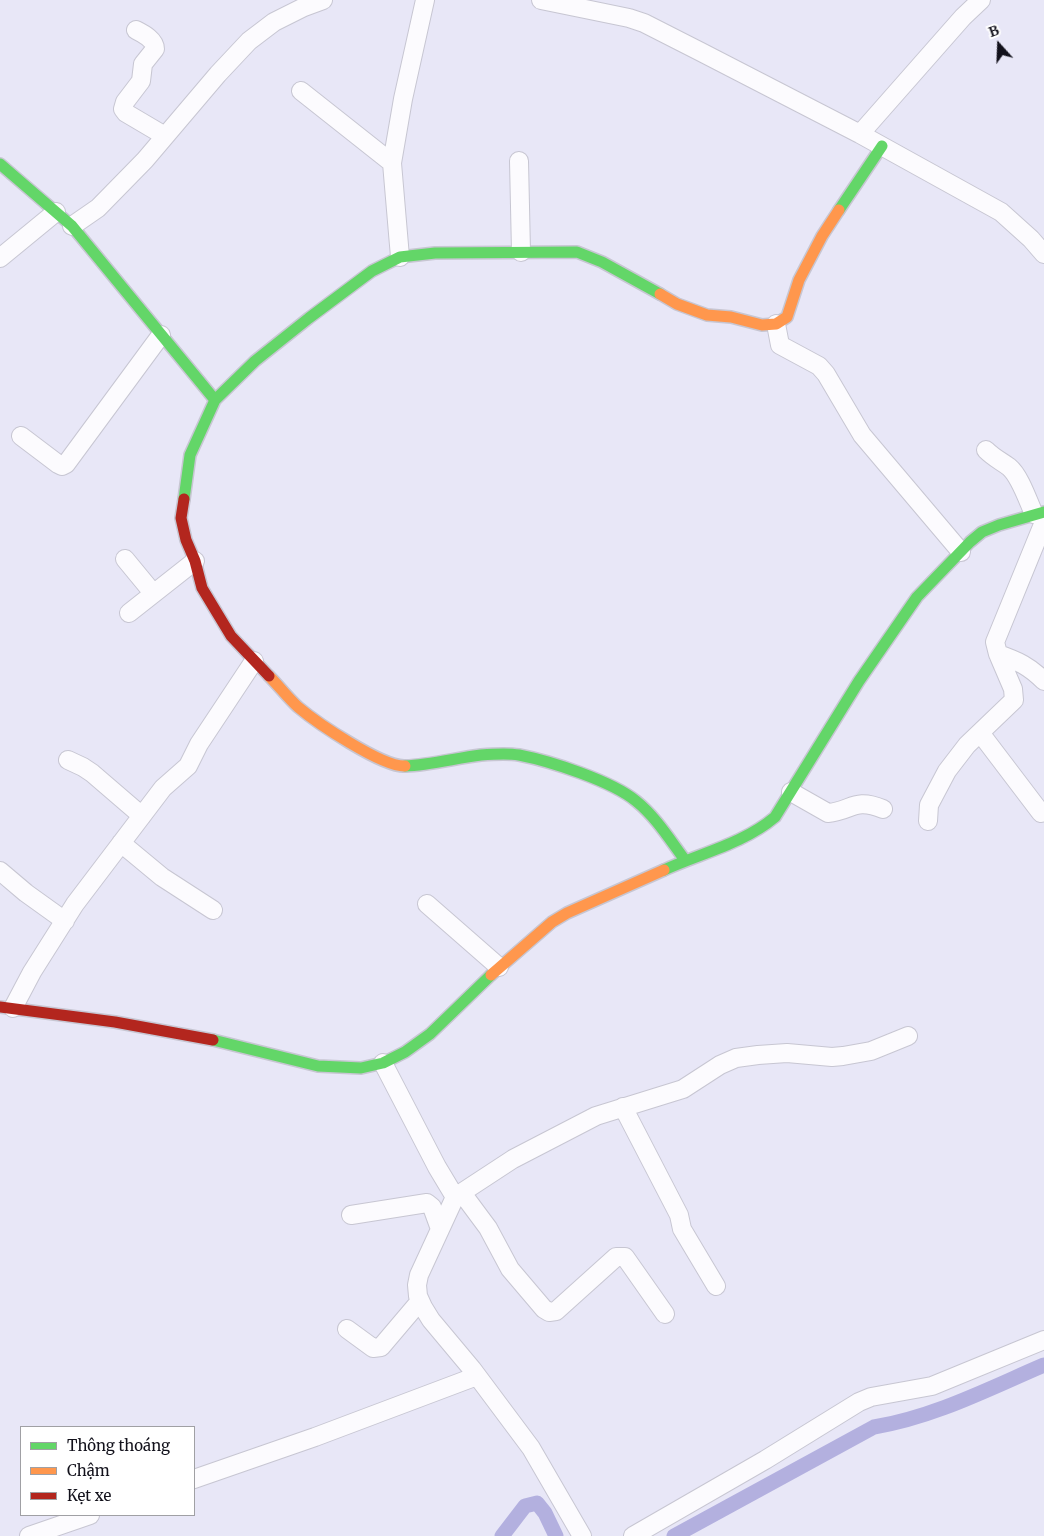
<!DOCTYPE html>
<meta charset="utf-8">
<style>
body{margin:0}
#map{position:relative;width:1044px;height:1536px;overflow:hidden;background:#e8e7f7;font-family:Merriweather,serif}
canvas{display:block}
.legend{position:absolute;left:20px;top:1426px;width:175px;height:90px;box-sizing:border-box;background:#fff;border:1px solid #a0a0a4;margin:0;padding:6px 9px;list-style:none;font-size:15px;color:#12111b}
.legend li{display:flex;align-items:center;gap:10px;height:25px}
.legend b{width:25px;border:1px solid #a0a0a4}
.north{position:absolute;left:974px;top:20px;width:50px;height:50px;-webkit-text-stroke:4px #fff;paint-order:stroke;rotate:340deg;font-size:14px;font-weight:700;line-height:20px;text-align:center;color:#12111b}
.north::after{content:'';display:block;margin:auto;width:18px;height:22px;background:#12111b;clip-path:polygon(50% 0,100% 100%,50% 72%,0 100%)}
</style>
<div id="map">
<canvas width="1044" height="1536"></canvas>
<ul class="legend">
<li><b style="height:6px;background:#63d668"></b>Thông thoáng</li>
<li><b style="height:6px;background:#ff974d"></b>Chậm</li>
<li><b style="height:6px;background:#b3261e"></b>Kẹt xe</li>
</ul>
<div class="north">B</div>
</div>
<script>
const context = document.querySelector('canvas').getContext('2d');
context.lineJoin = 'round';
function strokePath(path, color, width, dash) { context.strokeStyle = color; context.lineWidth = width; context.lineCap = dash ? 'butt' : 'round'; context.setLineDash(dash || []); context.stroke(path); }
strokePath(new Path2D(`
 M 502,1536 L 525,1506 L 537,1503 L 545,1513 L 556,1536
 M 674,1536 L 874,1427 C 934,1417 988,1389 1044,1365`), '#b3b0df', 15);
const street = new Path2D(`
 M 541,0 L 629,18 L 644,23 L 701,52 L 860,134 L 1001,212 L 1031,239 L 1044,254
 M 136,30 C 144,34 155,40 155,49 L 143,64 L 141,81 L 125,102 L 123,109 L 126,113 L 165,136
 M 301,91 L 392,163 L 400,257
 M 860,134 L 963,17 L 981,0
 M 519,161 L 521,252
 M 392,163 L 403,99 L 425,0
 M 72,226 L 98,208 L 145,160 L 218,74 L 249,41 L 274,22 L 304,7 L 323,0
 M 0,258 L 56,212
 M 776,324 L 780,345 L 819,366 L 826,374 L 862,435 L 961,552
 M 21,436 L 58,464 L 62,466 L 66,464 L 161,335
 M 986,450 C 994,458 1001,461 1009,467 C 1020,476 1028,501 1034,514
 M 1044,522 L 995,642 L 998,654 C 1018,661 1029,666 1044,681
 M 125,559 L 153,593
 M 129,613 L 195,561
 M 981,734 L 1041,813
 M 68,760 L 83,767 L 92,773 L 142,816
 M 791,792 L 828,813 C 852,811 854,797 883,809
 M 928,821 L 929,805 L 947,771 L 967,745 L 1014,700 L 1013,689 L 998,654
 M 121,843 L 162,877 L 213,910
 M 0,871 L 26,893 L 65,921
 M 427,904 L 499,967
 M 13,1008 L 32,972 L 75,904 L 163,788 L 188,766 L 199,744 L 254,661
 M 383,1063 L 437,1167 L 455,1197 L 419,1275 L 417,1285 L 418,1296 L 423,1307 L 431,1320 L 472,1369 L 531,1448 L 582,1536
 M 623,1107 L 679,1215 L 682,1229 L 716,1286
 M 462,1193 L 488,1228 L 510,1269 L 544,1309 L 549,1312 L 556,1311 L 616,1257 L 625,1257 L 665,1314
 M 455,1197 L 513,1159 L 596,1116 L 683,1089 L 720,1065 L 736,1058 L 758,1055 L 787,1053 L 832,1057 L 843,1056 L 871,1051 L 908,1036
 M 351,1215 L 427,1203 L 432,1207 L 440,1229
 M 347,1329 L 373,1348 L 381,1347 L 420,1301
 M 194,1479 L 315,1437 L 477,1376
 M 29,1536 L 90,1515
 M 633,1536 L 765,1460 L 859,1402 L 871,1397 L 932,1386 L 1044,1340`);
const fast = new Path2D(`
 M 0,164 L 72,226 L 215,400 L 190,455 L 184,499
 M 839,210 L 882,146
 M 215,400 L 255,361 L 309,318 L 372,271 L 400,257 L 435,253 L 577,252 L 602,262 L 660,294
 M 405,766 C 431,765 456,758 481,755 C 493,754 508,753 519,755 C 550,761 612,781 636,801 C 656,817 670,840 685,860
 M 664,870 C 701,853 743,844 775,817 L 859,681 L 917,597 L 970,542 L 982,532 L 999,525 L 1044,512
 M 213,1040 L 318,1066 L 361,1068 L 383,1063 L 405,1052 L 430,1034 L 491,975`);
const slow = new Path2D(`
 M 660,294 L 677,304 L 707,315 L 731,317 L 762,325 L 776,324 L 787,317 L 799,280 L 822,236 L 839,210
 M 269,676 C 279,686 288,698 298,707 C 317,723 382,767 405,766
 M 491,975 L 552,922 L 567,913 L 664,870`);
const jam = new Path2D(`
 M 184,499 L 181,518 L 186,540 L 195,561 L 202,588 L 231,636 L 269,676
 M 0,1007 L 115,1022 L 213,1040`);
strokePath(street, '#c7c6d2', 20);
strokePath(fast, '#c7c6d2', 14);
strokePath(slow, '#c7c6d2', 14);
strokePath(jam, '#c7c6d2', 14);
strokePath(street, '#fcfbfe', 18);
strokePath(fast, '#63d668', 11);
strokePath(slow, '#ff974d', 11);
strokePath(jam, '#b3261e', 11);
</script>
